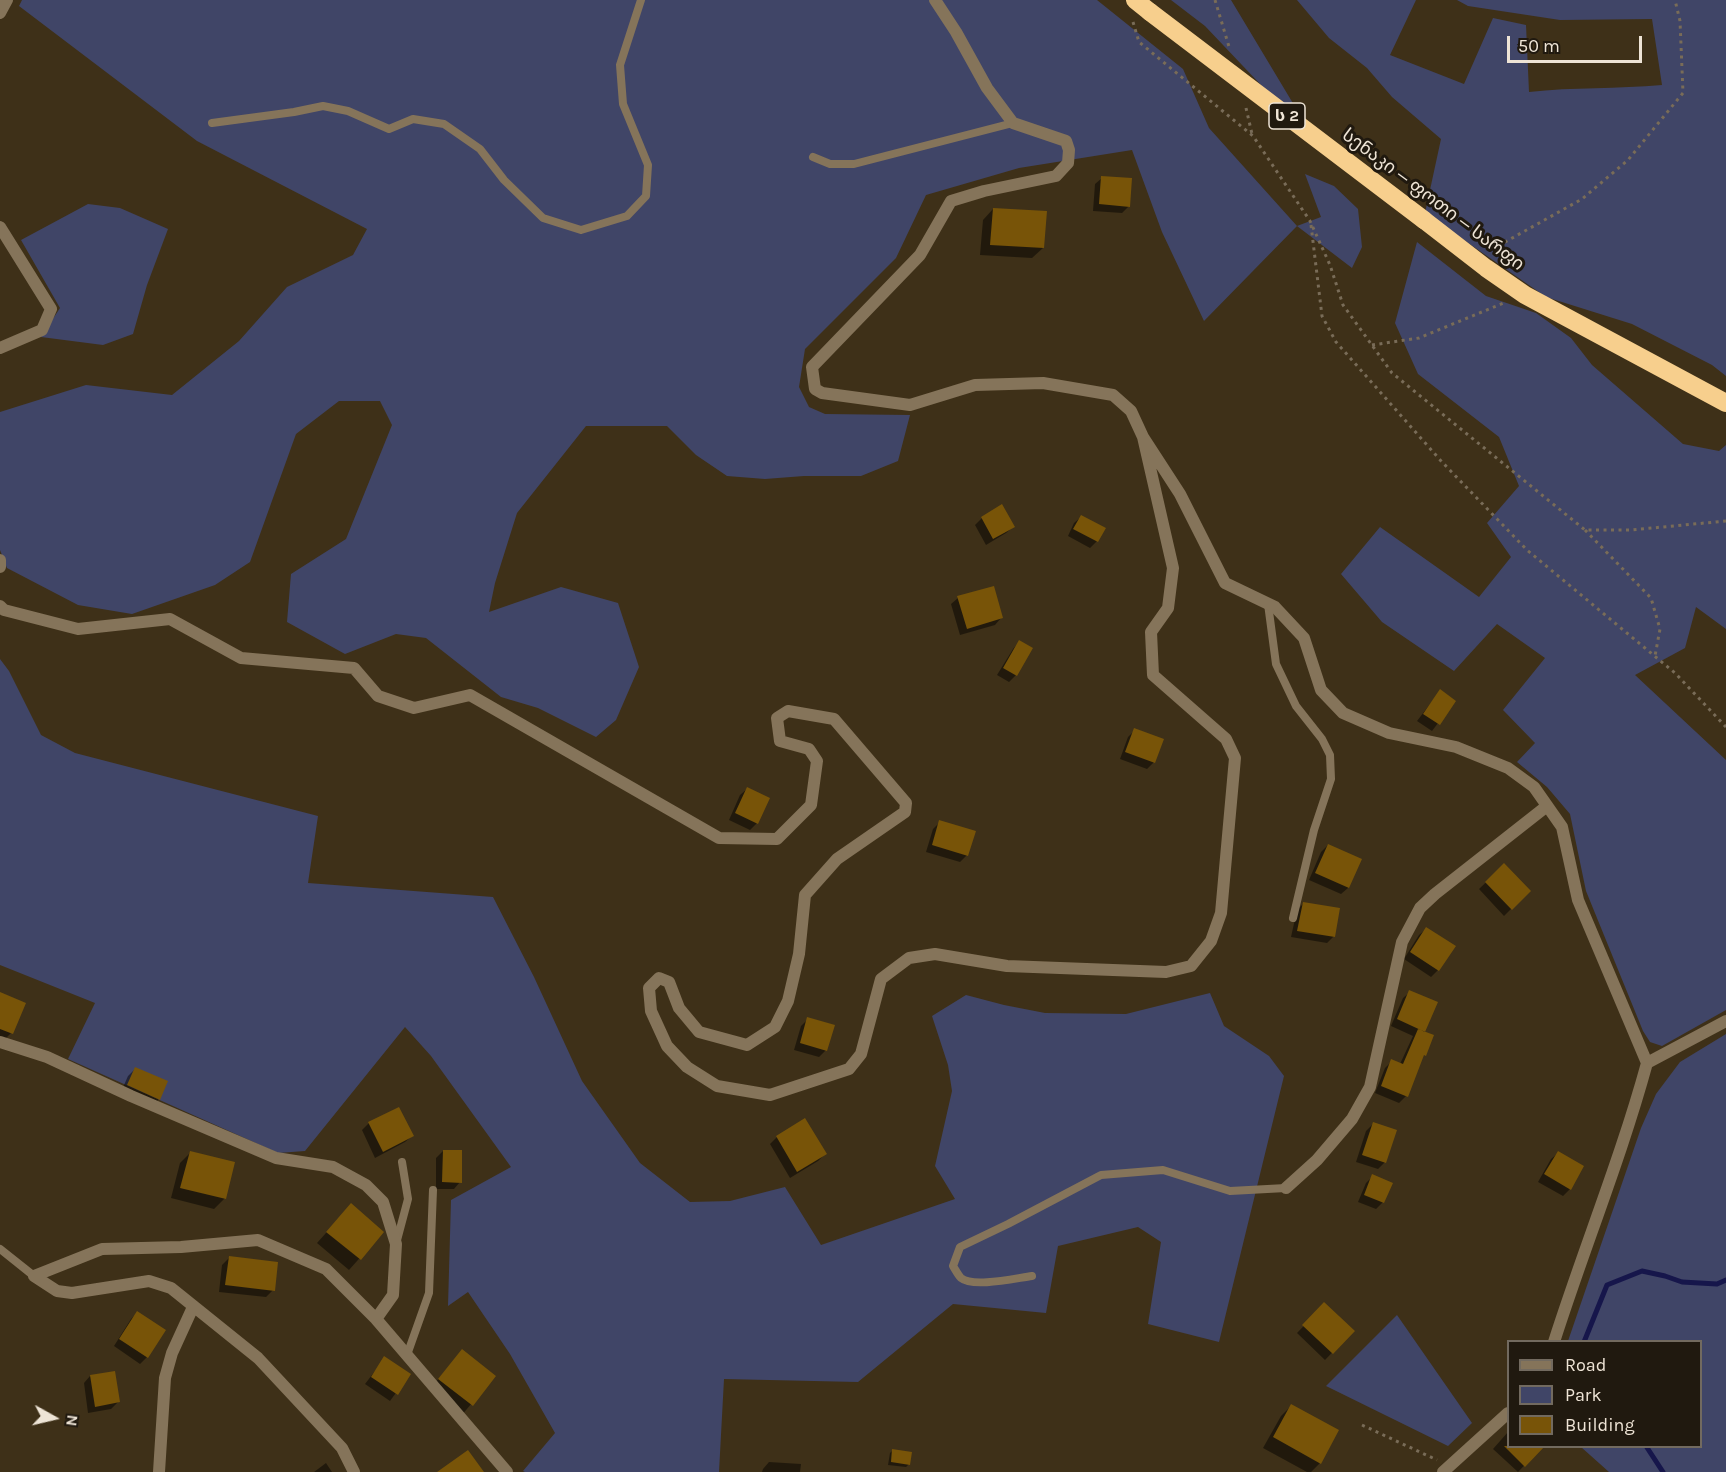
<!DOCTYPE html>
<meta charset="utf-8">
<style>
body{margin:0}
#map{position:relative;width:1726px;height:1472px;overflow:hidden;background:#3e3018;font-family:Karla,sans-serif}
canvas{display:block}
.legend{position:absolute;left:1507px;top:1340px;width:195px;height:108px;box-sizing:border-box;background:#20190f;border:2px solid #726a5f;margin:0;padding:8px 10px;list-style:none;font-size:18px;color:#eee4d6}
.legend li{display:flex;align-items:center;gap:12px;height:30px}
.legend b{width:30px;border:2px solid #726a5f}
.north{position:absolute;left:24px;top:1388px;width:60px;height:60px;-webkit-text-stroke:4px #20190f;paint-order:stroke;rotate:98deg;font-size:16px;font-weight:700;line-height:24px;text-align:center;color:#eee4d6}
.north::after{content:'';display:block;margin:auto;width:21px;height:27px;background:#eee4d6;clip-path:polygon(50% 0,100% 100%,50% 72%,0 100%)}
.scale{position:absolute;left:1507px;top:36px;width:135px;height:27px;box-sizing:border-box;border:3px solid #eee4d6;border-top:0;padding-left:8px;font-size:18px;line-height:21px;white-space:nowrap;color:#eee4d6;-webkit-text-stroke:4px #20190f;paint-order:stroke}
</style>
<div id="map">
<canvas width="1726" height="1472"></canvas>
<ul class="legend">
<li><b style="height:8px;background:#85745a"></b>Road</li>
<li><b style="height:16px;background:#404567"></b>Park</li>
<li><b style="height:16px;background:#785408"></b>Building</li>
</ul>
<div class="north">N</div>
<div class="scale">50 m</div>
</div>
<script>
const context = document.querySelector('canvas').getContext('2d');
context.lineJoin = 'round';
function fill(path, color) { context.fillStyle = color; context.fill(path, 'evenodd'); }
function strokePath(path, color, width, dash) { context.strokeStyle = color; context.lineWidth = width; context.lineCap = dash ? 'butt' : 'round'; context.setLineDash(dash || []); context.stroke(path); }
function label(font, color, halo, rows, align = 'center') {
  context.font = font + ' Karla,"Noto Sans Georgian",sans-serif'; context.lineWidth = 6; context.setLineDash([]); context.textBaseline = 'middle'; context.strokeStyle = halo; context.fillStyle = color; for (const [text, x, y, turn = 0] of rows) {
    context.save(); context.translate(x, y); context.rotate((+turn || 0) * Math.PI / 180); context.textAlign = isNaN(turn) ? turn : align; if (halo) context.strokeText(text, 0, 0); context.fillText(text, 0, 0); context.restore();
  }
}
fill(new Path2D(`
 M 22,0 L 1097,0 L 1183,69 L 1209,128 L 1297,226 L 1321,217 L 1305,174 L 1334,186 L 1358,209 L 1362,247 L 1352,268 L 1297,226 L 1204,321 L 1162,232 L 1132,150 L 1019,168 L 926,195 L 896,258 L 805,349 L 799,387 L 809,407 L 825,414 L 910,415 L 898,461 L 861,476 L 804,476 L 765,479 L 727,476 L 696,455 L 667,426 L 586,426 L 517,513 L 495,583 L 489,612 L 561,587 L 618,603 L 639,667 L 616,720 L 596,737 L 538,708 L 501,697 L 426,638 L 396,634 L 345,654 L 287,622 L 291,574 L 346,539 L 392,425 L 380,401 L 339,401 L 296,434 L 250,562 L 215,585 L 132,614 L 78,605 L 7,568 L 0,550 L 0,412 L 86,385 L 172,395 L 239,341 L 287,287 L 353,255 L 367,229 L 197,141 L 19,6 Z
 M 1171,0 L 1231,0 L 1297,110 L 1279,104 L 1205,26 Z
 M 1297,0 L 1416,0 L 1390,55 L 1464,84 L 1493,18 L 1526,25 L 1529,92 C 1573,87 1618,89 1662,85 L 1652,19 L 1560,20 L 1468,6 L 1457,0 L 1726,0 L 1726,376 L 1712,365 L 1632,324 L 1546,297 L 1425,213 L 1441,139 L 1392,97 L 1367,68 L 1329,38 Z
 M 88,204 L 120,208 L 168,229 L 147,285 L 133,334 L 103,345 L 41,337 L 60,308 L 21,240 Z
 M 1417,242 L 1486,296 L 1536,313 L 1571,338 L 1592,365 L 1683,444 L 1719,451 L 1726,445 L 1726,629 L 1696,607 L 1685,648 L 1635,675 L 1726,760 L 1726,1010 L 1662,1046 L 1650,1042 L 1643,1031 L 1586,891 L 1570,814 L 1547,787 L 1517,762 L 1535,743 L 1503,710 L 1545,658 L 1497,624 L 1454,671 L 1382,622 L 1341,574 L 1380,527 L 1479,597 L 1511,557 L 1487,523 L 1519,486 L 1499,437 L 1418,374 L 1395,323 Z
 M 0,659 L 9,671 L 41,735 L 75,753 L 318,816 L 308,883 L 493,897 L 534,977 L 582,1081 L 640,1163 L 690,1202 L 730,1201 L 785,1187 L 821,1245 L 955,1199 L 935,1166 L 952,1091 L 948,1065 L 932,1016 L 966,995 L 1004,1005 L 1045,1013 L 1126,1014 L 1210,993 L 1224,1026 L 1269,1056 L 1284,1076 L 1219,1342 L 1148,1324 L 1161,1242 L 1138,1227 L 1058,1246 L 1046,1313 L 953,1304 L 858,1382 L 724,1379 L 719,1472 L 525,1472 L 523,1471 L 555,1433 L 510,1354 L 468,1292 L 448,1306 L 451,1200 L 511,1167 L 431,1056 L 405,1027 L 305,1151 L 278,1153 L 68,1059 L 95,1003 L 0,965 Z
 M 1726,1034 L 1726,1472 L 1609,1472 L 1581,1447 L 1700,1446 L 1700,1342 L 1568,1341 L 1641,1128 L 1656,1094 L 1680,1062 Z
 M 1397,1315 L 1472,1423 L 1448,1446 L 1326,1386 Z`), '#404567');
fill(new Path2D(`
 M 1102,178 L 1129,206 L 1122,213 L 1093,211 L 1095,184 Z
 M 993,209 L 1043,248 L 1032,258 L 980,255 L 983,220 Z
 M 1081,517 L 1097,541 L 1090,548 L 1068,536 L 1074,523 Z
 M 982,518 L 1013,527 L 1006,533 L 986,545 L 975,525 Z
 M 958,598 L 1001,618 L 995,625 L 960,635 L 951,604 Z
 M 1019,642 L 1031,649 L 1016,675 L 1009,682 L 997,675 L 1013,649 Z
 M 1440,691 L 1454,702 L 1432,731 L 1417,721 Z
 M 1135,730 L 1154,762 L 1147,769 L 1120,759 L 1128,737 Z
 M 747,789 L 757,823 L 750,830 L 729,820 L 740,795 Z
 M 940,822 L 967,855 L 960,862 L 926,852 L 933,829 Z
 M 1328,845 L 1360,860 L 1348,888 L 1341,894 L 1309,880 L 1321,852 Z
 M 1504,865 L 1529,891 L 1504,916 L 1479,889 Z
 M 1304,903 L 1334,936 L 1327,943 L 1291,937 L 1297,910 Z
 M 1426,929 L 1438,970 L 1431,977 L 1404,959 L 1419,935 Z
 M 1410,992 L 1424,1031 L 1421,1058 L 1406,1096 L 1399,1103 L 1375,1093 L 1385,1068 L 1392,1061 L 1400,1064 L 1413,1036 L 1391,1026 L 1403,998 Z
 M 0,994 L 11,1033 L 4,1040 L 0,1039 Z
 M 808,1019 L 826,1050 L 819,1057 L 794,1050 L 801,1026 Z
 M 135,1069 L 159,1099 L 152,1106 L 121,1092 L 128,1076 Z
 M 805,1120 L 825,1154 L 818,1161 L 790,1178 L 770,1144 L 777,1137 Z
 M 369,1123 L 412,1136 L 405,1142 L 375,1158 L 362,1130 Z
 M 1373,1124 L 1385,1162 L 1378,1169 L 1356,1162 L 1366,1131 Z
 M 443,1151 L 460,1182 L 454,1189 L 436,1189 L 436,1158 Z
 M 191,1152 L 225,1198 L 214,1209 L 171,1198 L 180,1163 Z
 M 1558,1153 L 1570,1189 L 1563,1196 L 1538,1182 L 1551,1159 Z
 M 1373,1176 L 1383,1202 L 1376,1209 L 1358,1202 L 1366,1183 Z
 M 351,1205 L 382,1233 L 349,1270 L 317,1243 Z
 M 229,1258 L 273,1290 L 266,1297 L 219,1292 L 222,1265 Z
 M 1325,1304 L 1353,1331 L 1325,1360 L 1297,1333 Z
 M 137,1313 L 147,1357 L 140,1364 L 114,1346 L 131,1319 Z
 M 462,1351 L 494,1377 L 461,1416 L 429,1390 Z
 M 385,1358 L 409,1375 L 390,1401 L 365,1384 Z
 M 90,1376 L 118,1402 L 111,1409 L 88,1413 L 84,1383 Z
 M 1291,1406 L 1320,1463 L 1311,1472 L 1307,1472 L 1263,1448 L 1281,1416 Z
 M 1508,1432 L 1508,1446 L 1542,1447 L 1518,1472 L 1493,1449 Z
 M 893,1450 L 909,1464 L 906,1467 L 888,1465 L 890,1453 Z
 M 769,1462 L 801,1464 L 800,1472 L 762,1472 L 763,1469 Z
 M 326,1463 L 332,1472 L 314,1472 Z`), '#0007');
strokePath(new Path2D(`
 M 1584,1342 L 1607,1285 L 1642,1271 L 1665,1276 L 1682,1282 L 1717,1284 L 1726,1280
 M 1646,1446 L 1663,1472`), '#16164b', 5);
fill(new Path2D(`
 M 1101,176 L 1132,178 L 1130,207 L 1099,204 Z
 M 993,208 L 1047,211 L 1044,248 L 990,245 Z
 M 1002,504 L 1015,527 L 993,539 L 981,517 Z
 M 1081,515 L 1106,528 L 1098,542 L 1073,529 Z
 M 994,586 L 1003,618 L 967,629 L 957,596 Z
 M 1019,640 L 1033,648 L 1017,676 L 1003,668 Z
 M 1440,689 L 1456,701 L 1440,725 L 1423,714 Z
 M 1134,728 L 1164,739 L 1155,763 L 1125,752 Z
 M 747,787 L 770,798 L 758,824 L 735,813 Z
 M 939,820 L 976,831 L 968,856 L 932,845 Z
 M 1328,844 L 1362,859 L 1349,888 L 1315,873 Z
 M 1504,863 L 1531,891 L 1512,910 L 1485,882 Z
 M 1303,902 L 1340,908 L 1335,937 L 1297,931 Z
 M 1426,927 L 1456,946 L 1439,971 L 1410,952 Z
 M 1409,990 L 1438,1002 L 1425,1032 L 1397,1019 Z
 M 0,992 L 26,1003 L 13,1034 L 0,1029 Z
 M 807,1017 L 835,1025 L 827,1051 L 800,1043 Z
 M 1418,1029 L 1434,1035 L 1426,1056 L 1424,1055 L 1408,1097 L 1381,1086 L 1391,1059 L 1403,1064 Z
 M 135,1067 L 168,1081 L 160,1100 L 127,1085 Z
 M 399,1107 L 414,1136 L 383,1152 L 368,1122 Z
 M 805,1118 L 827,1154 L 797,1172 L 776,1136 Z
 M 1373,1122 L 1397,1130 L 1386,1163 L 1362,1155 Z
 M 443,1150 L 462,1150 L 462,1183 L 442,1182 Z
 M 190,1151 L 235,1162 L 226,1199 L 180,1188 Z
 M 1558,1151 L 1584,1166 L 1571,1190 L 1544,1174 Z
 M 1372,1174 L 1393,1183 L 1384,1203 L 1364,1195 Z
 M 351,1203 L 384,1232 L 361,1260 L 326,1232 Z
 M 229,1256 L 278,1262 L 275,1291 L 225,1285 Z
 M 1324,1302 L 1355,1331 L 1333,1354 L 1302,1325 Z
 M 137,1311 L 166,1330 L 148,1358 L 119,1339 Z
 M 462,1349 L 496,1376 L 473,1406 L 438,1379 Z
 M 384,1356 L 411,1374 L 398,1395 L 371,1377 Z
 M 115,1371 L 120,1402 L 95,1407 L 90,1375 Z
 M 1291,1404 L 1339,1430 L 1321,1464 L 1273,1437 Z
 M 1504,1446 L 1545,1446 L 1525,1467 Z
 M 892,1449 L 912,1452 L 910,1465 L 891,1462 Z
 M 468,1450 L 484,1472 L 437,1472 Z`), '#785408');
strokePath(new Path2D(`
 M 1215,0 L 1230,50
 M 1133,22 L 1139,42 L 1253,136 L 1310,221 L 1330,265 L 1343,305 L 1392,373 L 1585,530 L 1631,530 L 1726,521
 M 1246,108 L 1252,134
 M 1311,225 L 1322,316 L 1336,342 L 1442,462 L 1527,550 L 1675,673 L 1726,727
 M 1505,259 L 1498,246 L 1582,199 L 1628,160 L 1683,93 L 1680,21 L 1675,0
 M 1372,345 L 1419,338 L 1506,302
 M 1585,530 L 1651,598 L 1660,629 L 1655,656
 M 1362,1425 L 1437,1460`), '#796c58', 3, [3, 4.5]);
strokePath(new Path2D(`
 M 212,123 L 294,112 L 323,106 L 348,111 L 389,129 L 413,119 L 444,124 L 480,149 L 504,180 L 543,218 L 581,230 L 627,216 L 646,196 L 648,165 L 623,104 L 620,65 L 641,0
 M 813,157 L 830,164 L 854,164 L 1013,123
 M 1268,604 L 1276,664 L 1296,706 L 1322,739 L 1330,755 L 1331,779 L 1314,830 L 1293,918
 M 396,1244 L 408,1199 L 402,1162
 M 0,1249 L 34,1276
 M 1032,1276 C 1016,1278 973,1288 961,1278 C 958,1275 955,1269 953,1266 L 960,1247 L 1008,1224 L 1101,1175 L 1163,1170 L 1230,1191 L 1286,1188
 M 407,1355 L 429,1293 L 433,1190`), '#85745a', 8);
strokePath(new Path2D(`
 M 935,0 L 956,32 L 987,88 L 1013,123 L 1066,141 L 1069,150 L 1068,163 L 1056,176 L 984,191 L 951,201 L 920,255 L 812,367 L 815,389 L 822,393 L 910,405 L 975,385 L 1043,383 L 1113,395 L 1131,411 L 1143,437 L 1180,494 L 1225,583 L 1275,607 L 1304,638 L 1321,690 L 1343,713 L 1389,733 L 1456,747 L 1508,768 L 1534,787 L 1562,827 L 1578,900 L 1647,1063
 M 0,13 L 7,0
 M 0,227 L 51,309 L 42,330 L 0,348
 M 0,560 L 0,567
 M 0,606 L 4,610 L 78,629 L 170,619 L 241,658 L 354,668 L 378,696 L 414,708 L 470,695 L 719,838 L 777,839 L 811,805 L 817,761 L 809,749 L 780,741 L 777,718 L 788,711 L 834,719 L 906,803 L 905,812 L 837,859 L 805,895 L 799,954 L 788,1001 L 775,1027 L 747,1045 L 699,1032 L 679,1008 L 669,982 L 659,978 L 649,988 L 651,1011 L 667,1046 L 687,1067 L 717,1086 L 770,1095 L 849,1069 L 861,1054 L 881,979 L 909,958 L 935,954 L 1007,966 L 1166,972 L 1191,966 L 1211,941 L 1221,913 L 1235,758 L 1226,739 L 1153,675 L 1151,632 L 1168,608 L 1173,568 L 1143,437
 M 0,1042 L 47,1057 L 131,1096 L 276,1158 L 333,1167 L 366,1185 L 383,1202 L 396,1244 L 393,1295 L 376,1319
 M 1286,1188 L 1317,1160 L 1352,1119 L 1370,1087 L 1402,942 L 1420,908 L 1435,894 L 1547,806
 M 34,1276 L 102,1249 L 181,1247 L 258,1240 L 326,1269 L 376,1319 L 507,1472
 M 34,1276 L 57,1291 L 72,1293 L 149,1281 L 171,1288 L 258,1358 L 342,1448 L 354,1472
 M 1554,1342 C 1584,1248 1621,1158 1647,1063 L 1726,1021
 M 159,1472 L 165,1378 L 172,1353 L 193,1307
 M 1443,1472 L 1508,1413`), '#85745a', 12);
strokePath(new Path2D(`
 M 1135,0 L 1150,12
 M 1424,220 L 1486,268 L 1525,295 L 1726,403`), '#f7cf8d', 18);
strokePath(new Path2D(`
 M 1150,12 L 1424,220`), '#f7cf8d', 18);
for (const [x, y, w] of [
 [1287,116,36]
]) { const box = new Path2D(); box.roundRect(x - w / 2, y - 13, w, 26, 4.5); context.fillStyle = '#20190f'; context.fill(box); strokePath(box, '#eee4d6', 1.5); }
label('bold 16px', '#eee4d6', null, [
 ["ს 2",1287,116]
]);
label('18px', '#eee4d6', '#20190f', [
 ["სენაკი — ფოთი — სარფი",1433,200,37]
]);
</script>
